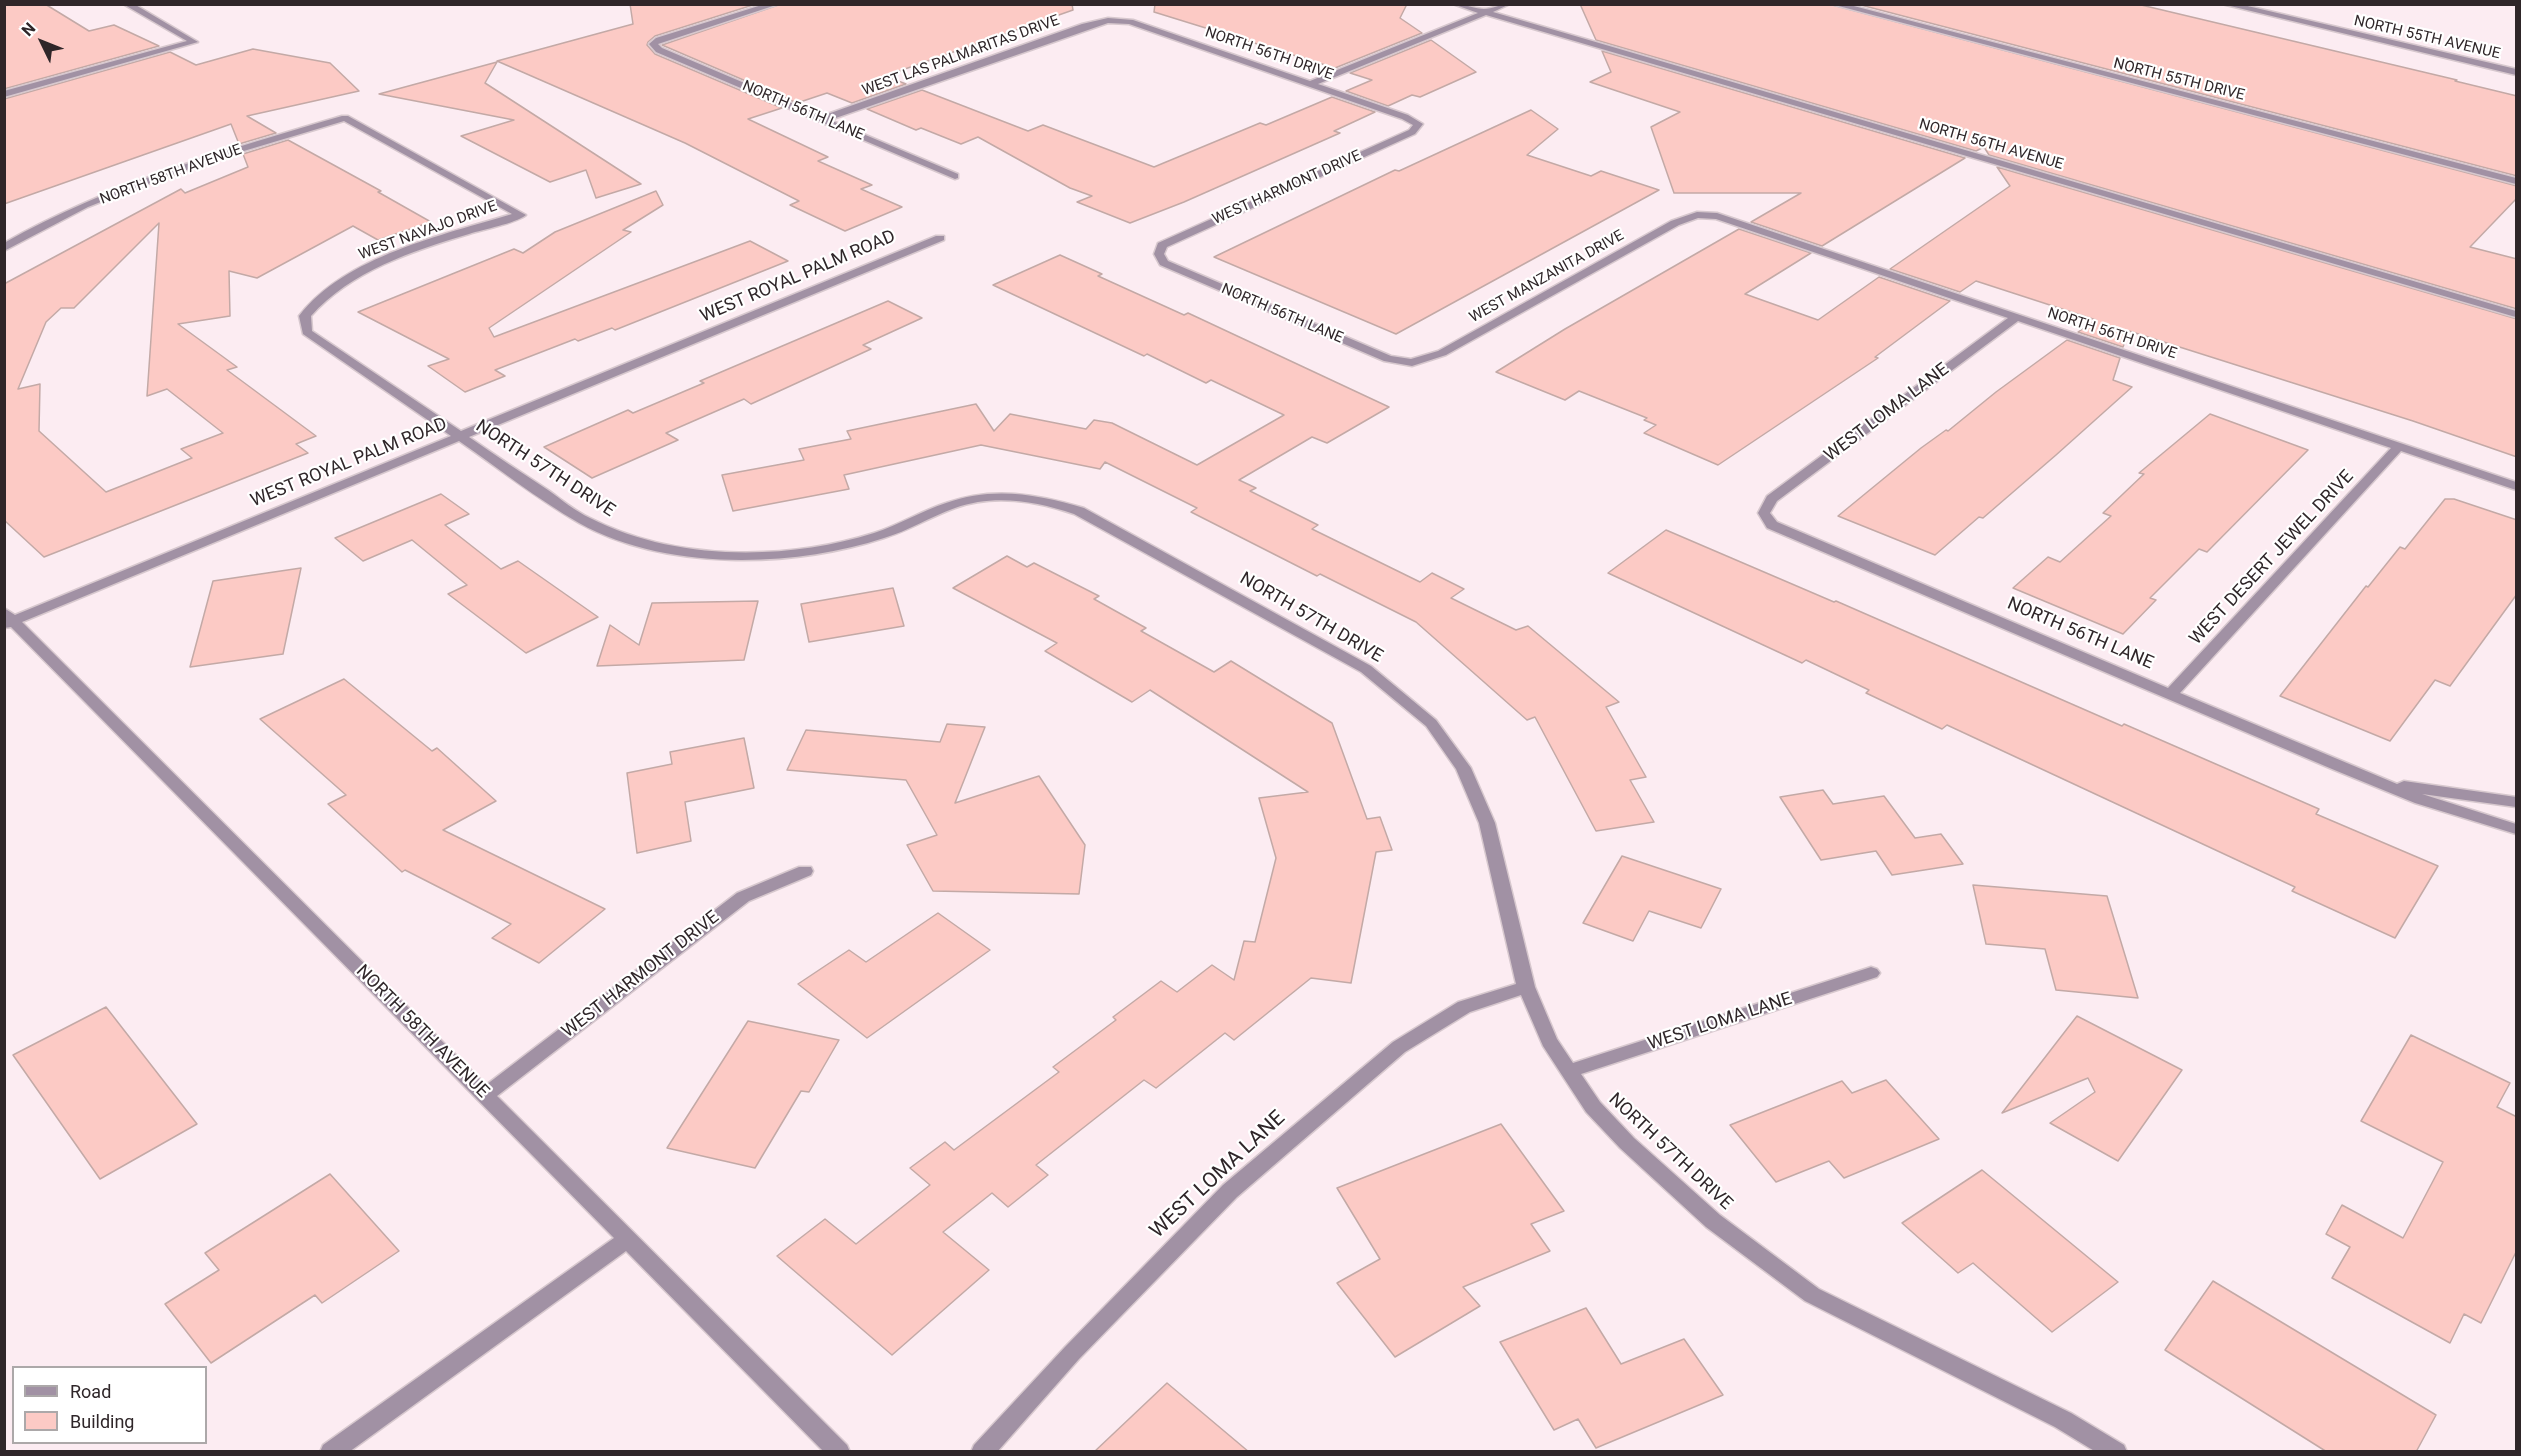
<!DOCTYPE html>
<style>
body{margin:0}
#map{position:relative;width:2521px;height:1456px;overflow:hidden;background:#fcecf2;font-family:Roboto,sans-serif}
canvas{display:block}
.frame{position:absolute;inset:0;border:6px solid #2f2629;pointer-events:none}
.legend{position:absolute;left:12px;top:1366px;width:195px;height:78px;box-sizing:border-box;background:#fff;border:2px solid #aca8a9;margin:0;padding:8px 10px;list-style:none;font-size:18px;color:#2f2629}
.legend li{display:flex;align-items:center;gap:12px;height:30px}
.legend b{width:30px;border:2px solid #aca8a9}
.north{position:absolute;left:12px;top:12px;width:60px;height:60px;-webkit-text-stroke:4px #fff;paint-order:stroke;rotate:313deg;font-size:16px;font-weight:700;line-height:24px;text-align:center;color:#2f2629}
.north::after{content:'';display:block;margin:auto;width:21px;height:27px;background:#2f2629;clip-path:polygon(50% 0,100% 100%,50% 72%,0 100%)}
</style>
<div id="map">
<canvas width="2521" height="1456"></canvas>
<div class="frame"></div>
<ul class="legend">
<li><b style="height:8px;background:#a191a4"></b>Road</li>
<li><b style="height:16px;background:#fccac5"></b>Building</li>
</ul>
<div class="north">N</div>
</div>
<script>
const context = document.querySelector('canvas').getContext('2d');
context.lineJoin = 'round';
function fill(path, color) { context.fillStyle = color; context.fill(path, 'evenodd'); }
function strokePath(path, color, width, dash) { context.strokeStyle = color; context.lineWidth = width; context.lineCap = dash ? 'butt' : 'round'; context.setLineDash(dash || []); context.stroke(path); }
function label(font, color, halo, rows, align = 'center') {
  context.font = font + ' Roboto,sans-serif'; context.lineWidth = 4.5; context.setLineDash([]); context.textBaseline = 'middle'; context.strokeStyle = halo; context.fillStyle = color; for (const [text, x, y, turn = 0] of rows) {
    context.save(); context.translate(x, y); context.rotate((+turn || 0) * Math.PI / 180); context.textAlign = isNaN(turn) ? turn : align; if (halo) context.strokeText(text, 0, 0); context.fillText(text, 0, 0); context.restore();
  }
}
const building = new Path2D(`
 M 4,4 L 45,4 L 89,31 L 114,25 L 159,46 L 4,89 Z
 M 630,4 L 756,4 L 655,36 L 648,42 L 647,45 L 655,54 L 782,108 L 748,119 L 828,157 L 818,161 L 872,185 L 861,189 L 902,207 L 845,231 L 790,205 L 799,201 L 685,143 L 497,61 L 633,24 Z
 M 781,4 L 1072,4 L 1073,10 L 885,76 L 906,84 L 852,103 L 827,93 L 797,103 L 662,45 Z
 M 1155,4 L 1407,4 L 1400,18 L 1422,33 L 1335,68 L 1154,12 Z
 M 1580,4 L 1829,4 L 2517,186 L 2517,198 L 2470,247 L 2517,259 L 2517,309 L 1989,155 L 1984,147 L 1976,151 L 1596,40 Z
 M 1857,4 L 2137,4 L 2457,80 L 2455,81 L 2517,96 L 2517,176 Z
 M 1431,40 L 1476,72 L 1420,97 L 1412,95 L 1388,106 L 1346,91 L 1372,80 L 1350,73 Z
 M 253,49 L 330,63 L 359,91 L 247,116 L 276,133 L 239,144 L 231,124 L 4,204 L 4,99 L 170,52 L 196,65 Z
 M 1602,51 L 1965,158 L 1822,246 L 1751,222 L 1801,193 L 1674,193 L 1651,127 L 1680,112 L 1590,82 L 1611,72 Z
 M 497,62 L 485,83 L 641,184 L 596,198 L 586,170 L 550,182 L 461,136 L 514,120 L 379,94 Z
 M 922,90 L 1028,131 L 1043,125 L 1154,167 L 1260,123 L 1266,125 L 1332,97 L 1375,112 L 1334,131 L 1340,133 L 1184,202 L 1130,223 L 1077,202 L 1092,196 L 1070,188 L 978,137 L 961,144 L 921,128 L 916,130 L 867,109 Z
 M 1531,110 L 1558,129 L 1527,155 L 1591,176 L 1601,171 L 1659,190 L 1396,334 L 1214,257 L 1395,170 L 1399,171 Z
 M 288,140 L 381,191 L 378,192 L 431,222 L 378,240 L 353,226 L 257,278 L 229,271 L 230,316 L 178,324 L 237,367 L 227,370 L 316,436 L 296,444 L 308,453 L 44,557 L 4,520 L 4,284 L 181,189 L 185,193 L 248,167 L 243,154 ZM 159,223 L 147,396 L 167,389 L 223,433 L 181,449 L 192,458 L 106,492 L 39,431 L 40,384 L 18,389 L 46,322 L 61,308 L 74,308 Z
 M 1997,167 L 2517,319 L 2517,457 L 2413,421 L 2129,331 L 2123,347 L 2078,332 L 2096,320 L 1976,281 L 1960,292 L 1890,269 L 2010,186 Z
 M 656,191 L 663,205 L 623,230 L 631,232 L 489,328 L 494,337 L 750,241 L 788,261 L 615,330 L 612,328 L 578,341 L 575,339 L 495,370 L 505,376 L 465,392 L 428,366 L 449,359 L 358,312 L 514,249 L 523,253 L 555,232 Z
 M 1739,229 L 1811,253 L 1745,294 L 1818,320 L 1879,277 L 1950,301 L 1875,357 L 1878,358 L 1718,465 L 1644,433 L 1656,425 L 1644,420 L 1647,418 L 1579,391 L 1565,400 L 1496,372 L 1565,329 Z
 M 1060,255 L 1102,274 L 1098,276 L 1184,315 L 1188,313 L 1389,407 L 1327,443 L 1312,437 L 1239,480 L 1256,488 L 1250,491 L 1318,525 L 1312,529 L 1420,582 L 1432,573 L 1464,589 L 1451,598 L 1516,630 L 1528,626 L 1619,702 L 1606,707 L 1646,777 L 1630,780 L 1654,822 L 1596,831 L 1535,717 L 1527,720 L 1416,622 L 1320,574 L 1317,576 L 1191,512 L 1197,508 L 1105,462 L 1100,469 L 981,445 L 844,475 L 849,489 L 733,511 L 722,475 L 804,460 L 799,449 L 851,439 L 847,431 L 976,404 L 994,431 L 1010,414 L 1086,429 L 1094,420 L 1112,423 L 1197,465 L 1284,415 L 1211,380 L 1206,383 L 1147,354 L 1144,356 L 993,285 Z
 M 888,301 L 922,318 L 863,345 L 871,349 L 751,404 L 744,399 L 666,433 L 678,440 L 592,478 L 544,447 L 628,410 L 633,413 L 704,383 L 700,381 Z
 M 2067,340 L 2120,358 L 2113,380 L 2132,387 L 2056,455 L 1983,518 L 1979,517 L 1935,555 L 1838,516 L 1921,448 L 1946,430 L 1948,431 L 1996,392 Z
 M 2210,414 L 2308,450 L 2207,552 L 2199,549 L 2150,598 L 2156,600 L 2123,634 L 2013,588 L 2048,557 L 2060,562 L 2111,516 L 2103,513 L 2144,474 L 2139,473 Z
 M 441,494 L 469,514 L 445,525 L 501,569 L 518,561 L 598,617 L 526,653 L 448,594 L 467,585 L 412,540 L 363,561 L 335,538 Z
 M 2445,499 L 2454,499 L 2517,520 L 2517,594 L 2450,686 L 2435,680 L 2390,741 L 2280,696 L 2366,586 L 2368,587 L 2400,547 L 2405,549 Z
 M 1666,530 L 1834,602 L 1836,601 L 2122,726 L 2124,724 L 2319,809 L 2316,814 L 2438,866 L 2395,938 L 2292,891 L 2295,887 L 1947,725 L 1942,729 L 1866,693 L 1869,690 L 1806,660 L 1802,663 L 1608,573 Z
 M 1007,556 L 1027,567 L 1034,563 L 1099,596 L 1094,599 L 1146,628 L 1141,631 L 1214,672 L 1231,661 L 1332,723 L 1367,819 L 1380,817 L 1392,850 L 1376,852 L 1351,983 L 1311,978 L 1234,1040 L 1225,1033 L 1156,1088 L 1144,1080 L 1036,1165 L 1048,1175 L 1008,1207 L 992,1193 L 943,1232 L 989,1270 L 892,1355 L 777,1256 L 825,1219 L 856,1244 L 930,1185 L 910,1168 L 945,1142 L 954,1150 L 1059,1072 L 1053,1067 L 1116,1020 L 1113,1017 L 1161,981 L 1177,992 L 1212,965 L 1234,980 L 1244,941 L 1255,942 L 1276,858 L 1259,798 L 1308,792 L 1150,690 L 1132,702 L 1045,651 L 1057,643 L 953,588 Z
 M 301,568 L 283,654 L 190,667 L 213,581 Z
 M 893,588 L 904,626 L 809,642 L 801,604 Z
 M 758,601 L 744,660 L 597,666 L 610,625 L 639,645 L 652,603 Z
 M 344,679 L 432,751 L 437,748 L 496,801 L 443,830 L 605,909 L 539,963 L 492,938 L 511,924 L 405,870 L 402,872 L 328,804 L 346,795 L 260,719 Z
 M 947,724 L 985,727 L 955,803 L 1039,776 L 1085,845 L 1079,894 L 933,891 L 907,845 L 937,835 L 906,780 L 787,770 L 806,730 L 940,742 Z
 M 744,738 L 754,788 L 685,802 L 691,841 L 637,853 L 627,773 L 672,764 L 670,752 Z
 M 1823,790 L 1833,804 L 1884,796 L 1915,838 L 1941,834 L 1963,864 L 1892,875 L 1876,851 L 1821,860 L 1780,797 Z
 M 1622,856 L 1721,889 L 1701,928 L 1649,911 L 1633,941 L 1583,923 Z
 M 1973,885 L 2107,896 L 2138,998 L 2056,990 L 2045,949 L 1986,944 Z
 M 938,913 L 990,950 L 867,1038 L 798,984 L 849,950 L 866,962 Z
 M 106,1007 L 197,1124 L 100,1179 L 13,1055 Z
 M 2077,1016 L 2182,1070 L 2118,1161 L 2050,1123 L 2095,1092 L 2088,1078 L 2002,1113 Z
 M 748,1021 L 839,1040 L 809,1092 L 801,1091 L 755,1168 L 667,1148 Z
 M 2411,1035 L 2510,1083 L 2497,1107 L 2517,1117 L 2517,1250 L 2481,1323 L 2464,1314 L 2450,1343 L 2332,1278 L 2350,1247 L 2326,1234 L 2342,1205 L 2403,1238 L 2443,1162 L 2361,1121 Z
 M 1886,1080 L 1939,1139 L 1844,1178 L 1829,1161 L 1776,1182 L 1730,1125 L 1842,1081 L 1852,1093 Z
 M 1501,1124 L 1564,1211 L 1531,1224 L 1550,1251 L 1463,1287 L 1480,1306 L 1395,1357 L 1337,1283 L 1380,1259 L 1337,1188 Z
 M 1982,1170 L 2118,1282 L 2052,1332 L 1973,1263 L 1958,1273 L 1902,1223 Z
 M 330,1174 L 399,1251 L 322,1303 L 315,1295 L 211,1363 L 165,1304 L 219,1270 L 205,1253 Z
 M 2213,1281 L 2436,1415 L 2416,1452 L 2327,1452 L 2165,1350 Z
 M 1586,1308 L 1621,1364 L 1684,1339 L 1723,1395 L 1596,1448 L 1578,1419 L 1554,1430 L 1500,1342 Z
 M 1167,1383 L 1249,1452 L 1094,1452 Z`);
fill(building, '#fccac5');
strokePath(building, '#c3a9a6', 1.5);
const minor = new Path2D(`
 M 123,4 L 134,4 L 198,42 L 4,97 L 4,91 L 187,41 Z
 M 765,4 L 779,4 L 658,44 L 662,48 L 822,116 L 1082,24 L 1108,18 L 1133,20 L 1310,81 L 1478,13 L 1453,4 C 1465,4 1476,9 1484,9 C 1492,9 1501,4 1510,4 L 1493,12 L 2516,311 L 2516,317 L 2512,316 L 1486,15 L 1318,84 L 1408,115 L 1423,124 L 1415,134 L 1167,247 L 1164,254 L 1168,261 L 1391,356 L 1411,359 L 1438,351 L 1671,221 L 1697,212 L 1717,213 L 2516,482 L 2516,490 L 2401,451 L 2180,693 L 2397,784 L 2404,781 L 2516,797 L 2516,807 L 2422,794 L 2516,824 L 2516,834 L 2415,803 L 2332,769 L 1767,528 L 1758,513 L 1767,496 L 2008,318 L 1716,219 L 1698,218 L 1679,225 L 1446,355 L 1412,366 L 1384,361 L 1160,265 L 1154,254 L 1158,243 L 1409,130 L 1413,125 L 1402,119 L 1129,24 L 1108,23 L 830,120 L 958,174 L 958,178 L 955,179 L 656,52 L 649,44 L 656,38 ZM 2018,321 L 2391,448 L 2168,688 L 1777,522 L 1770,513 L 1777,501 Z
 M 1831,4 L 1846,4 L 2516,178 L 2516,184 Z
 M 2222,4 L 2239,4 L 2516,69 L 2516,75 Z
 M 342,116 L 348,116 L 526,215 C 514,224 484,229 469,234 C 412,251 351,271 311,316 L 312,331 L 461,431 L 936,236 L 944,236 L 944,240 L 469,437 C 495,455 522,473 548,490 C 562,500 575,511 590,518 C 674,561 785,561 874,533 C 899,525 921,511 946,503 C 992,486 1038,494 1084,508 L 1371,666 L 1436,720 L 1471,768 L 1495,823 L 1535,987 L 1557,1039 L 1573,1063 L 1865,969 L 1871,967 L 1877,969 L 1880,973 L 1877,977 L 1581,1074 L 1600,1102 L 1634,1138 L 1720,1215 L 1819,1289 L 2071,1413 L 2124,1445 L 2127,1452 L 2096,1452 L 2055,1427 L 1805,1301 L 1706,1227 L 1620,1148 L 1586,1112 L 1543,1046 L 1521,995 L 1470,1012 L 1405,1052 L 1237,1197 L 1079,1359 L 997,1452 L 971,1452 L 974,1445 L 1065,1347 L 1223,1185 L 1393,1042 L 1458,1002 L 1516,984 L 1479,823 L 1456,769 L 1426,726 L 1361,672 L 1074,514 C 1035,501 994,494 955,508 C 930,517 908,531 884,538 C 792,568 665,571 579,523 C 537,499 498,468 459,441 L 22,622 L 486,1085 L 737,893 L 799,867 L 811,867 L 813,871 L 811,875 L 749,901 L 497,1096 L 847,1445 L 850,1452 L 824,1452 L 626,1251 L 349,1452 L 320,1452 L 323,1445 L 614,1238 L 11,627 L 4,628 L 4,608 L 15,615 L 451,436 L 303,334 L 299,316 C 345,256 443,235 512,214 L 344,121 L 217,159 L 131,190 L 88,207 L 4,251 L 4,243 C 110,183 226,150 342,116 Z`);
strokePath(minor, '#d7c8ce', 3);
fill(minor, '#a191a4');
label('15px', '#2f2629', '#fff', [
 ["NORTH 55TH AVENUE",2427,38,13],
 ["NORTH 56TH DRIVE",1269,54,19],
 ["WEST LAS PALMARITAS DRIVE",961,56,-20],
 ["NORTH 55TH DRIVE",2179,80,14],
 ["NORTH 56TH LANE",803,111,23],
 ["NORTH 56TH AVENUE",1991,145,16],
 ["NORTH 58TH AVENUE",171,175,-20],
 ["WEST HARMONT DRIVE",1287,188,-24],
 ["WEST NAVAJO DRIVE",428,231,-20],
 ["WEST MANZANITA DRIVE",1547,277,-29],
 ["NORTH 56TH LANE",1282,314,23],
 ["NORTH 56TH DRIVE",2112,334,18]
]);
label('18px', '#2f2629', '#fff', [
 ["WEST ROYAL PALM ROAD",798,277,-23],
 ["WEST LOMA LANE",1887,413,-37],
 ["WEST ROYAL PALM ROAD",349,463,-22],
 ["NORTH 57TH DRIVE",545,469,33],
 ["WEST DESERT JEWEL DRIVE",2272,558,-47],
 ["NORTH 57TH DRIVE",1311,618,30],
 ["NORTH 56TH LANE",2080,634,23],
 ["WEST HARMONT DRIVE",641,975,-38],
 ["WEST LOMA LANE",1720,1022,-18],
 ["NORTH 58TH AVENUE",422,1032,45],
 ["NORTH 57TH DRIVE",1670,1152,43]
]);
label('21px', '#2f2629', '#fff', [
 ["WEST LOMA LANE",1218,1175,-43]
]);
</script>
